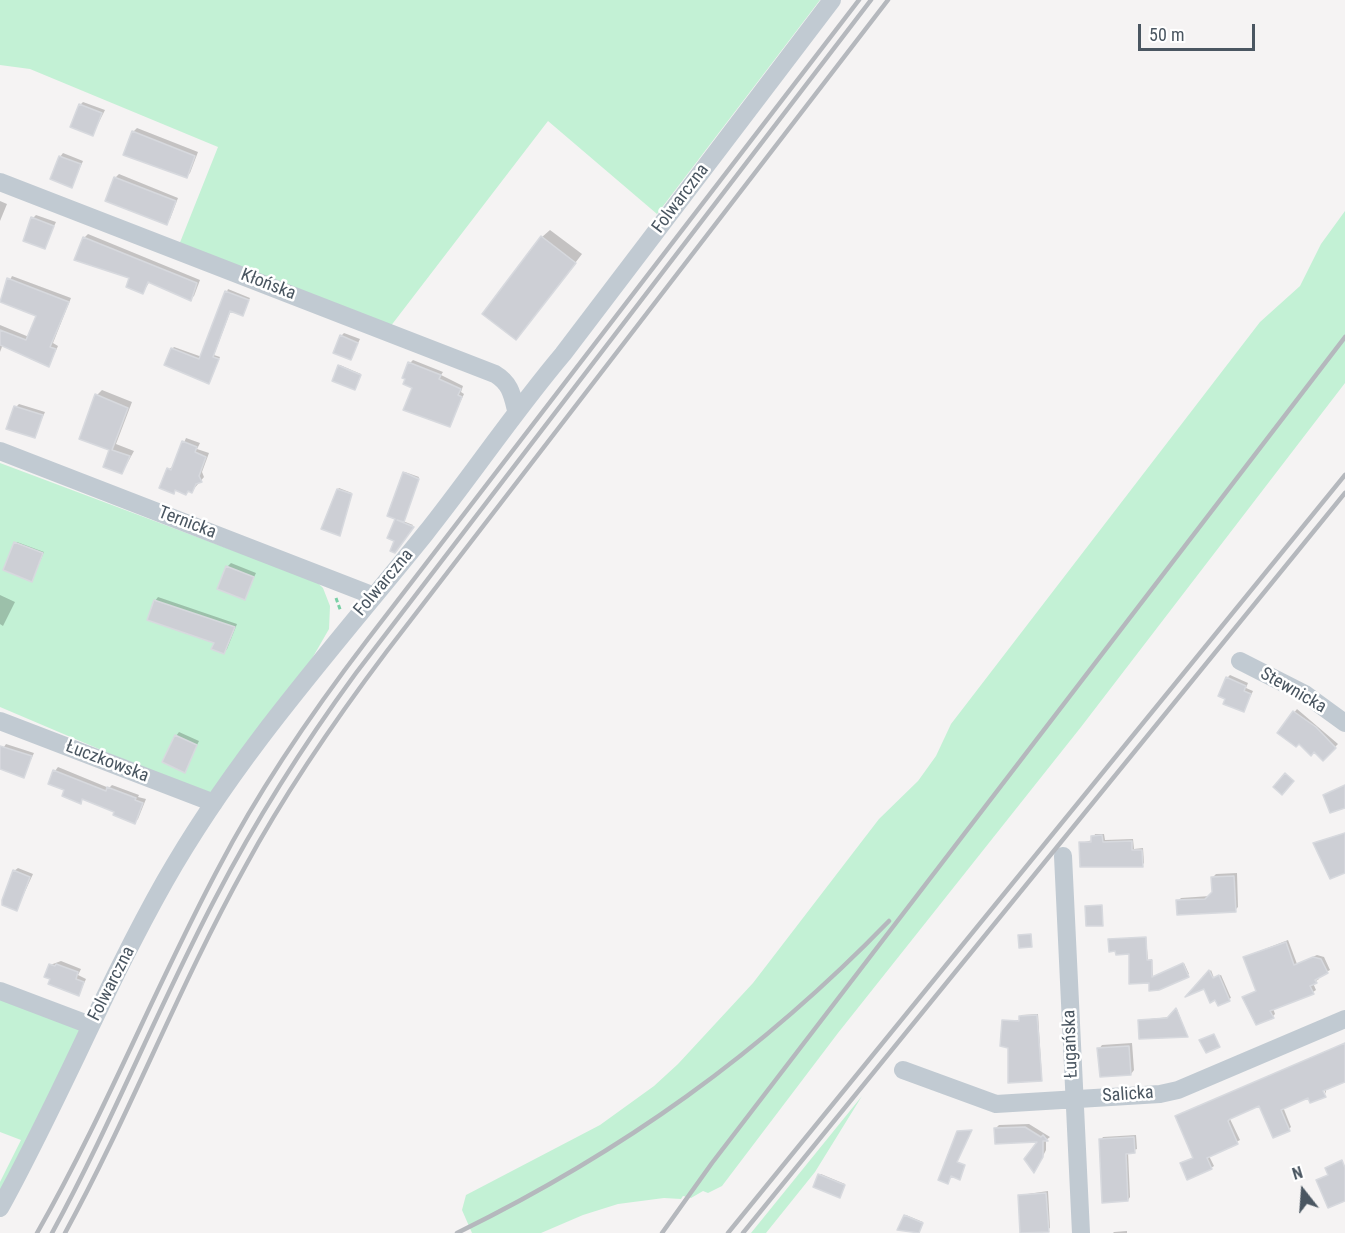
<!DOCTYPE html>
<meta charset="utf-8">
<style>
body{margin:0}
#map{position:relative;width:1345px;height:1233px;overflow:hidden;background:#f5f3f3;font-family:"Roboto Condensed",sans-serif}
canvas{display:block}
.north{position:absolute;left:1273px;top:1161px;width:60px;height:60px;-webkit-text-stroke:4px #fff;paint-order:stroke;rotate:343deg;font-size:16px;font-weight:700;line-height:24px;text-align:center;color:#4a5661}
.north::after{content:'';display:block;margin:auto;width:21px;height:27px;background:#4a5661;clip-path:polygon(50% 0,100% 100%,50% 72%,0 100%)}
.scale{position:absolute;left:1138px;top:24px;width:117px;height:27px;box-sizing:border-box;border:3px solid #4a5661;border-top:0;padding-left:8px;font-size:18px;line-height:21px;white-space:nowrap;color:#4a5661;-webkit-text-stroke:4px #fff;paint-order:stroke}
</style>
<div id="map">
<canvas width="1345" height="1233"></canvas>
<div class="north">N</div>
<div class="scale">50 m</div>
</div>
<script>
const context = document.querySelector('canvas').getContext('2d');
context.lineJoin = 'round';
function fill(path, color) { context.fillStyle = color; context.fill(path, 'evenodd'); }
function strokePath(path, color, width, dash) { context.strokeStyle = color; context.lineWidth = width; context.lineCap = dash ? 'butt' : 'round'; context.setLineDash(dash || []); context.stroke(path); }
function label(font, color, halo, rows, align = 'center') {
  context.font = font + ' "Roboto Condensed",sans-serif'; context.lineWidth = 5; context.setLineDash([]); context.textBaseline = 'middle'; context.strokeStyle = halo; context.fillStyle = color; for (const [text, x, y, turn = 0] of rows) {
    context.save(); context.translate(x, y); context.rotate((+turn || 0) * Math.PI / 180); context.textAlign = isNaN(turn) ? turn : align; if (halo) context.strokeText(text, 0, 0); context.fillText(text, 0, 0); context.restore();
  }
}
fill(new Path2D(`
 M 0,0 L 820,0 L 657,214 L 548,121 L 390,327 L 179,245 L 218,147 L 30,69 L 0,65 Z
 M 1345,211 L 1345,383 L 1081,727 L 838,1033 L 722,1186 L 708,1193 L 703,1191 L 691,1198 L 683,1196 L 681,1199 L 664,1198 L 618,1204 L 583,1215 L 541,1233 L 472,1233 L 462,1210 L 466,1195 L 600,1125 L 654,1086 L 678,1064 L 753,983 L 879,819 L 918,781 L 936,756 L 951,724 L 1260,322 L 1300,286 L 1321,244 Z
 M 0,463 L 317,582 L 323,588 L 330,606 L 329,629 L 306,669 L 215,790 L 208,794 L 200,792 L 0,707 Z
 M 0,999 L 79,1029 L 80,1033 L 0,1198 L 0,1182 L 21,1140 L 0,1132 Z
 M 862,1096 L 815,1172 L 766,1233 L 751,1233 Z`), '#c3f1d5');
fill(new Path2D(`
 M 83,102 L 105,110 L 93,134 L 80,105 Z
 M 137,128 L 198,152 L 190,173 L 187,176 L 133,132 Z
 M 63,153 L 83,161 L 72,186 L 60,157 Z
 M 119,174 L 178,198 L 170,219 L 167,223 L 115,178 Z
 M 0,201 L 7,204 L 0,221 Z
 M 36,215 L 56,222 L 44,247 L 33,218 Z
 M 550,230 L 582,254 L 523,331 L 542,237 Z
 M 88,234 L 200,280 L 194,296 L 190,299 L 150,281 L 143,292 L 131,278 L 84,238 Z
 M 12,276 L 71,298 L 53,343 L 58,346 L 49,366 L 3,344 L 0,352 L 0,325 L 29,337 L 37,315 L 0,301 Z
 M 228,289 L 250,298 L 242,314 L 231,310 L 214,355 L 220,357 L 209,382 L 172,349 L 174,347 L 202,357 Z
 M 344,333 L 360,339 L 351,358 L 341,336 Z
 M 413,360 L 443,372 L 441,375 L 463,386 L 461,392 L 464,394 L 449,425 L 410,363 Z
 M 340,365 L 361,374 L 356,387 L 339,366 Z
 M 102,390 L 132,402 L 116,444 L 134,451 L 122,473 L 111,449 L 97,395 Z
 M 19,404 L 45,412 L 34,436 L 16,407 Z
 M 186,438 L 200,443 L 197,449 L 209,453 L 202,472 L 204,477 L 192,491 L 186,493 L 177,489 L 174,492 L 169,469 L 174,466 Z
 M 405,472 L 419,477 L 403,521 L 413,525 L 396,550 L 395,540 L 389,538 L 397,518 Z
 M 339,488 L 352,493 L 340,533 L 338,489 Z
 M 17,542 L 44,552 L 32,580 L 15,543 Z
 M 231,563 L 256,573 L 244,598 L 227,567 Z
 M 0,595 L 15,602 L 3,626 L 0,624 Z
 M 158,597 L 237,624 L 227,649 L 224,652 L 216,642 L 155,601 Z
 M 1230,675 L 1248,683 L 1246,688 L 1253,691 L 1244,710 L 1227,698 L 1227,678 Z
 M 1297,709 L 1338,744 L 1323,759 L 1314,750 L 1279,732 Z
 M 179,732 L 199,741 L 184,771 L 176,736 Z
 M 6,744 L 34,753 L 23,776 L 0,763 L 0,753 Z
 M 58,767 L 109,788 L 112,785 L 139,795 L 138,797 L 146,799 L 138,819 L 135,822 L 116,811 L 84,798 L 80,802 L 66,789 L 55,771 Z
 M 1095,834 L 1104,834 L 1105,840 L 1133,839 L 1134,849 L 1143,848 L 1144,863 L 1142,865 L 1080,843 L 1093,840 Z
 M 18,868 L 33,874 L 17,909 L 14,871 Z
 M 1237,873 L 1238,907 L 1235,910 L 1178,901 L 1181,898 L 1210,896 L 1214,892 L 1213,877 L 1216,874 Z
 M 1146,937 L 1148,960 L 1152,959 L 1153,977 L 1184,963 L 1189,974 L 1150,981 L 1130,953 L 1110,939 Z
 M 1288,940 L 1297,964 L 1317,955 L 1324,957 L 1330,970 L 1317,977 L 1319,979 L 1313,983 L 1316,990 L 1313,992 L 1273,1008 L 1275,1014 L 1273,1016 L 1244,998 L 1257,990 L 1244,957 Z
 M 61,961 L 81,969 L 78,975 L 86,979 L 79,994 L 52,979 L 50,965 Z
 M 1211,970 L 1214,978 L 1221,975 L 1231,998 L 1218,1004 L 1205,987 L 1190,993 Z
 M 1177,1009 L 1187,1035 L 1139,1020 L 1170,1017 Z
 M 1038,1014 L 1042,1078 L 1041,1079 L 1009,1047 L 1004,1020 L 1020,1020 L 1021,1015 Z
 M 1132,1043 L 1134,1070 L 1131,1074 L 1099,1049 L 1102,1045 Z
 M 1345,1044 L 1345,1080 L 1326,1089 L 1326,1094 L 1322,1084 L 1309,1096 L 1283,1107 L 1291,1127 L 1289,1129 L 1260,1104 L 1230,1119 L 1240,1140 L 1209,1156 L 1214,1166 L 1211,1168 L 1182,1163 L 1194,1157 L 1177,1117 Z
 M 1029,1124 L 1050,1137 L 1046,1140 L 1046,1150 L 1037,1168 L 1041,1140 L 995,1129 L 999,1125 Z
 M 1136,1135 L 1137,1149 L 1128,1152 L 1130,1197 L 1128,1200 L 1101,1140 L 1103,1137 Z
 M 821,1174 L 845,1184 L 841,1195 L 820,1175 Z
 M 1048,1191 L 1050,1228 L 1041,1233 L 1021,1233 L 1020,1195 Z
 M 906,1215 L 923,1222 L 918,1233 L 899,1229 Z
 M 1127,1231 L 1127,1233 L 1113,1233 L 1114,1232 Z`), '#0003');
const building = new Path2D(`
 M 79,104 L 102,113 L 93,136 L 70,127 Z
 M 132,131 L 195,156 L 187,178 L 123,155 Z
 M 59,156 L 81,164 L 72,188 L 50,179 Z
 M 114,177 L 176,201 L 167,225 L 105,201 Z
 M 31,217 L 54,226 L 45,249 L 23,241 Z
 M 541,236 L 576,263 L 516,340 L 482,314 Z
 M 83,237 L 197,283 L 191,301 L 148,282 L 143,294 L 126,287 L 129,278 L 74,260 Z
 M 7,278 L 69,302 L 50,347 L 56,349 L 49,367 L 0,345 L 0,330 L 26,340 L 36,316 L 0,302 Z
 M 225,291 L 249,300 L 243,316 L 230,311 L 213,357 L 219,359 L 209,384 L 164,365 L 171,348 L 199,359 Z
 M 340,335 L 358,343 L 351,360 L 333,353 Z
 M 408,362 L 441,375 L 439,379 L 461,389 L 458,395 L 462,397 L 450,427 L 403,410 L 412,388 L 403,384 L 405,379 L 402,378 Z
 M 338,365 L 361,375 L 355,390 L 332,381 Z
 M 95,394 L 128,408 L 112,450 L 130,456 L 122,474 L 103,467 L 109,450 L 79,439 Z
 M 14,406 L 43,415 L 35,438 L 6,429 Z
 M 182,441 L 197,447 L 195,452 L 206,457 L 199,476 L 202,482 L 196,484 L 192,493 L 188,491 L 186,495 L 175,490 L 174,494 L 159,488 L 167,468 L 171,470 Z
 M 403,472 L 419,479 L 404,522 L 397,520 L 414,527 L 395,553 L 390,551 L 394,541 L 387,538 L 395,519 L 387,516 Z
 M 337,489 L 352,494 L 340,536 L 321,529 Z
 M 14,542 L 43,553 L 32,582 L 3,570 Z
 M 226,566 L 254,577 L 245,600 L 217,589 Z
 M 154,600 L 235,627 L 224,654 L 211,649 L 214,643 L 147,620 Z
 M 1226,677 L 1246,686 L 1244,691 L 1251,694 L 1244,712 L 1223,704 L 1225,699 L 1218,696 Z
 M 1293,711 L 1316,727 L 1336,748 L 1323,761 L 1314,752 L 1311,756 L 1299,744 L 1296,747 L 1277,733 Z
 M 175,735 L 197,745 L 185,773 L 162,762 Z
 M 0,746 L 32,756 L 24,778 L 0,769 Z
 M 53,770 L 106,791 L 107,787 L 136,798 L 135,800 L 143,803 L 135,824 L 113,815 L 114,812 L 82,799 L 81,804 L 62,796 L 64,790 L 48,784 Z
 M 1285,773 L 1294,781 L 1282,795 L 1273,787 Z
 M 1345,785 L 1345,808 L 1330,813 L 1323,795 Z
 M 1345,833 L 1345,873 L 1330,879 L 1313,843 Z
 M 1102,835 L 1103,842 L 1132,841 L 1132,850 L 1142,850 L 1143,867 L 1080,867 L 1079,842 L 1091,842 L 1091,836 Z
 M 13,870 L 30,877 L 17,911 L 2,905 L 2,900 Z
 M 1234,876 L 1236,912 L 1177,915 L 1176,900 L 1205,899 L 1212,892 L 1211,877 Z
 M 1102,905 L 1103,926 L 1086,926 L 1085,906 Z
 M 1031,934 L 1032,947 L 1019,948 L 1018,935 Z
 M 1146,937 L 1147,960 L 1152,960 L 1152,977 L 1183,963 L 1189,977 L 1159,990 L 1149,991 L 1149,983 L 1129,984 L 1129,954 L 1116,955 L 1115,951 L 1109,952 L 1108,939 Z
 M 1286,942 L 1294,965 L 1313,957 L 1321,959 L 1328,973 L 1315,980 L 1317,983 L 1310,986 L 1314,994 L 1270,1011 L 1274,1018 L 1256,1025 L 1242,997 L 1256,991 L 1243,957 Z
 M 49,964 L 55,966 L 56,964 L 78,972 L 76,979 L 84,982 L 79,996 L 48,984 L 50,979 L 44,977 Z
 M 1209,970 L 1213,978 L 1219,975 L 1230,1001 L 1218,1006 L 1215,1000 L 1210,1003 L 1204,989 L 1185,997 Z
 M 1176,1008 L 1188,1037 L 1139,1039 L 1138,1020 L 1167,1018 Z
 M 1037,1015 L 1042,1081 L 1008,1083 L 1008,1048 L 1000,1046 L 1002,1020 L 1019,1021 L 1019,1016 Z
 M 1214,1034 L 1220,1047 L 1206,1053 L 1199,1040 Z
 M 1345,1043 L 1345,1082 L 1323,1091 L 1326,1097 L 1310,1103 L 1308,1098 L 1281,1110 L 1290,1131 L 1273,1138 L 1259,1106 L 1230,1119 L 1228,1121 L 1238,1144 L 1207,1158 L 1212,1169 L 1187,1180 L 1180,1163 L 1193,1158 L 1175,1116 Z
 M 1129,1046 L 1131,1075 L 1100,1077 L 1097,1048 Z
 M 1025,1127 L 1041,1137 L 1043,1135 L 1048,1141 L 1043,1141 L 1043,1157 L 1034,1173 L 1024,1159 L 1037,1142 L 995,1144 L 994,1128 Z
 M 972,1130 L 957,1162 L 965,1165 L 960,1180 L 951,1176 L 948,1184 L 938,1180 L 957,1131 Z
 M 1134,1137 L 1135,1153 L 1126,1154 L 1128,1201 L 1102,1203 L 1099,1139 Z
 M 1342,1160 L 1345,1168 L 1345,1201 L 1328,1208 L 1316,1180 L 1328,1175 L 1325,1168 Z
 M 818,1174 L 845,1185 L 840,1198 L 813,1187 Z
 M 1046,1193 L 1049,1232 L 1020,1233 L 1018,1195 Z
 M 904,1215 L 923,1223 L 919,1233 L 897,1230 Z`);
fill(building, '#cdcfd5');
strokePath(building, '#d7d9de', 1.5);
strokePath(new Path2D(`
 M 336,598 L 341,612`), '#7ad0a6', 3, [4.5, 3]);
strokePath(new Path2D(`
 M 0,182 L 495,374 C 510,383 512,394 516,410
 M 0,451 L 374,596
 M 1240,661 L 1305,694 L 1345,723
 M 0,721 L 214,803
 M 1063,856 L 1081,1233
 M 0,991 L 90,1025
 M 903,1070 L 996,1104 L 1160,1094 L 1178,1090 L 1345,1019
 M 0,1208 C 59,1101 105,987 165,881 C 237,754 334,647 425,534 C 472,475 514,412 563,354 L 832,0`), '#c1cad2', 18);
strokePath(new Path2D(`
 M 37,1233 C 105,1114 155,987 219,867 C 261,786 313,711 368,639 L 859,0
 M 52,1233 C 112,1123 158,1007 216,897 C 257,818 304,744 356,673 L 871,0
 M 65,1233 C 130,1114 179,986 245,867 C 286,791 335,720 387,651 L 888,0
 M 457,1233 C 622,1152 761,1053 889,921
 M 662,1233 L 712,1163 L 1345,337
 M 728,1233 L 1345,475
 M 743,1233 L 1345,493`), '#b5b8bd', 4.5);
label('18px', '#4a5661', '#fff', [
 ["Folwarczna",681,199,-53],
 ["Kłońska",268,285,21],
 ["Ternicka",187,523,21],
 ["Folwarczna",384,583,-50],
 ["Stewnicka",1293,691,30],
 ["Łuczkowska",107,762,21],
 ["Folwarczna",112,984,-63],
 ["Ługańska",1071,1044,-92],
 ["Salicka",1128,1095,-4]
]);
</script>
